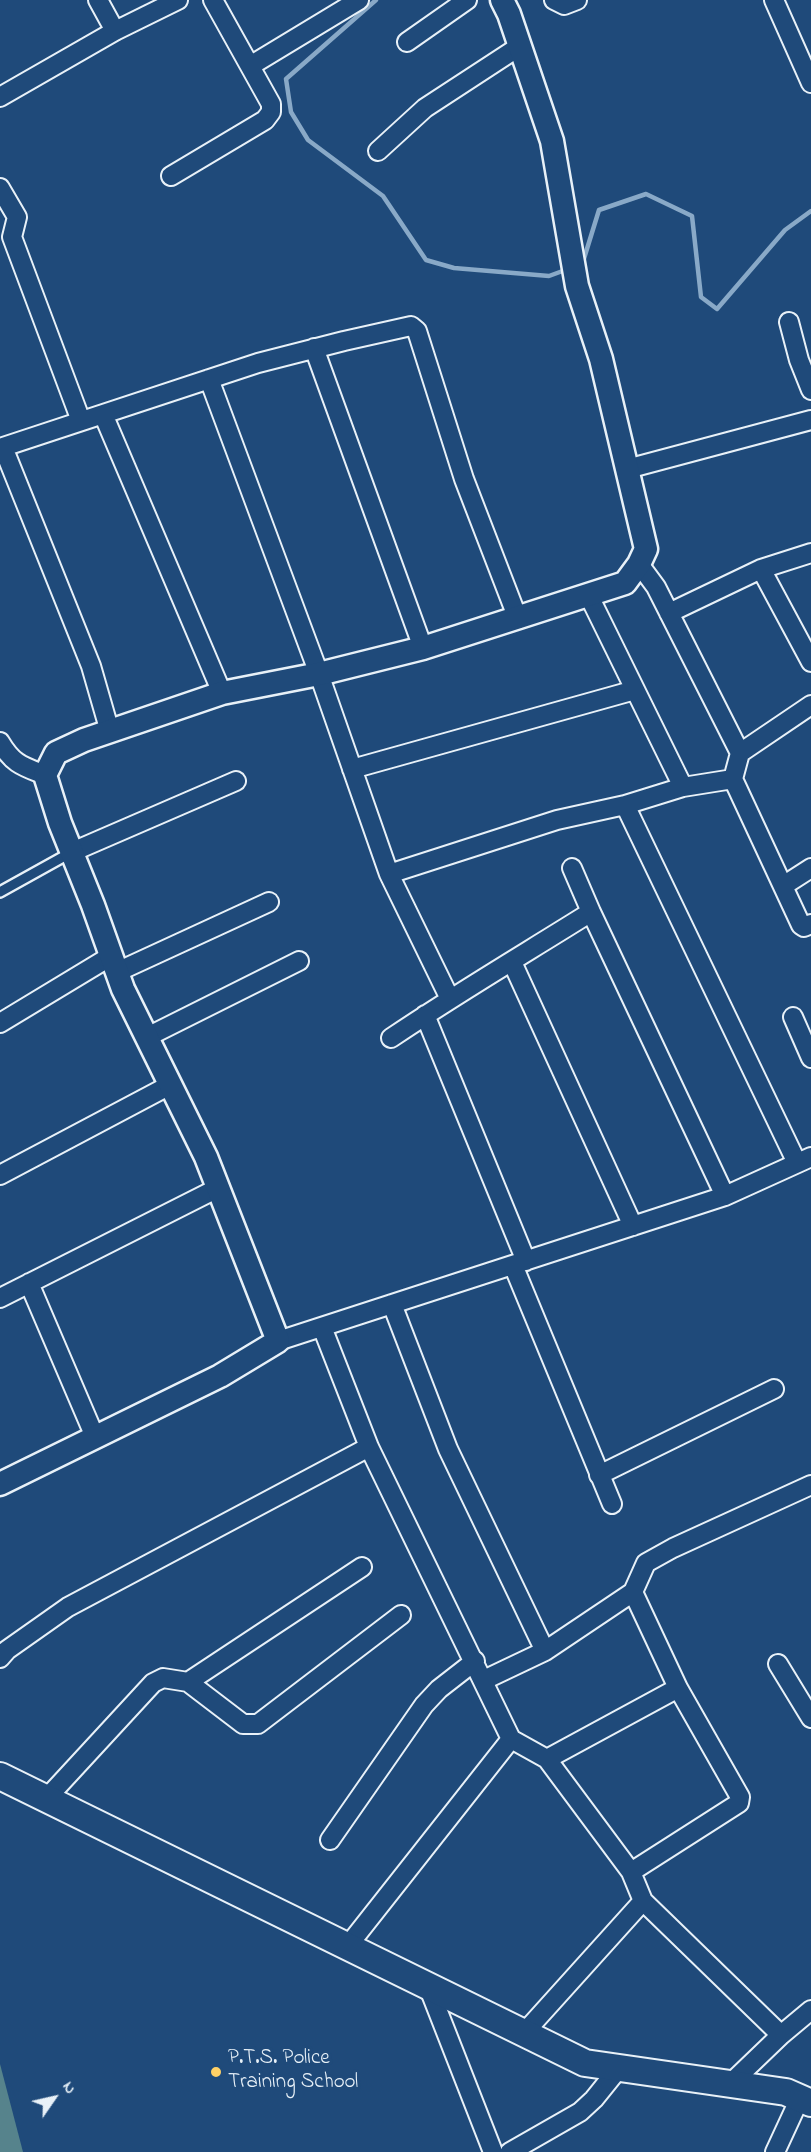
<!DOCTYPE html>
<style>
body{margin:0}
#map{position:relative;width:811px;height:2152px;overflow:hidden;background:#1f4a7a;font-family:"Indie Flower",sans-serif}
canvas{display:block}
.north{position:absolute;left:24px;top:2068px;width:60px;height:60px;-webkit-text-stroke:4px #1f4a7a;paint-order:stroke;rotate:56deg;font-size:16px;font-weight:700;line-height:24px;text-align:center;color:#e8f1f8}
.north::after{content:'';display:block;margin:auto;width:21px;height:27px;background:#e8f1f8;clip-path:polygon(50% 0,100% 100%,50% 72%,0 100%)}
</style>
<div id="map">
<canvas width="811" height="2152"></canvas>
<div class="north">N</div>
</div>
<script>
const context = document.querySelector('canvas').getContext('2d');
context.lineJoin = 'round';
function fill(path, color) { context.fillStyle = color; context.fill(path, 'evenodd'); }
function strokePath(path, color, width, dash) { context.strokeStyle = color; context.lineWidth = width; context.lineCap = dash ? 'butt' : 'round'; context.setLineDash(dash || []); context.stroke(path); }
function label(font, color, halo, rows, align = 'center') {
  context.font = font + ' "Indie Flower",sans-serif'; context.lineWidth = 6; context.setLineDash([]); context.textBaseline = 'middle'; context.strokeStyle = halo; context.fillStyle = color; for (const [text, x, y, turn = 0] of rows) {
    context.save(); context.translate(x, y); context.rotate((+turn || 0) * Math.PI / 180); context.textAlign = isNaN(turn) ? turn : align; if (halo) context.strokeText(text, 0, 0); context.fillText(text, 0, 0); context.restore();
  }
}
fill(new Path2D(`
 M 0,2064 L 23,2152 L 0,2152 Z`), '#56838c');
strokePath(new Path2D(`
 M 376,0 L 286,79 L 291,112 L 308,140 L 383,196 L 426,260 L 454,268 L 549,276 L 568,269
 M 582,265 L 599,210 L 646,194 L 692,216 L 701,297 L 717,309 L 785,230 L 811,211`), '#89a9c7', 4.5);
const service = new Path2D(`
 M 0,892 L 72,852`);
const minor = new Path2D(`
 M 98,0 L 115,31
 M 554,0 L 564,5 L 577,0
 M 774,0 L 811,83
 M 407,42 L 467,0
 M 250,66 L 359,0
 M 0,97 L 115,31 L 178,0
 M 378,151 L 425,108 L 520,46
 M 171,176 L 265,120 L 271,112 L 271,104 L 213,0
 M 0,188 L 17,217 L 12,237 L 81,421
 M 789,322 L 799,360 L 811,390
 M 314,348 L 423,648
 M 209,379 L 319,674 L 389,874 L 450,999
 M 103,414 L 222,693
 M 3,447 L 91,666 L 110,732
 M 0,448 L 258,363 L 344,341 L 411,326 L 417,331 L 464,479 L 518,619
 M 627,469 L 811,420
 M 639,564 L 656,587 L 740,753 L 733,779 L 801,925 L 804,927 L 811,924
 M 761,569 L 811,662
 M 589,596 L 683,787
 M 669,613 L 761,569 L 811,553
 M 0,742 C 13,764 22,766 45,775
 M 740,753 L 811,705
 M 352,769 L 635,690
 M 625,805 L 797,1163
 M 72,852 L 236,781
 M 572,868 L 591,912 L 725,1196
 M 389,874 L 557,820 L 625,805 L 683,787 L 733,779
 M 783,886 L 811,868
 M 512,962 L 633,1226
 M 117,972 L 269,902
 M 425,1015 L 526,1261
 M 793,1017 L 811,1058
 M 0,1023 L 111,956
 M 147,1037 L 299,961
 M 391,1038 C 456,994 524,954 591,912
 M 0,1175 L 170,1085
 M 513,1265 L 612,1504
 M 29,1283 L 95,1437
 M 0,1298 L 218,1188
 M 392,1304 L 448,1449 L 545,1651
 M 322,1327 L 369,1447 L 511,1739 L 347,1947
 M 278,1341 L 725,1196 L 811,1157
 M 599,1475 L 774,1389
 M 0,1658 L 7,1650 L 68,1607 L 369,1447
 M 778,1664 L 811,1718
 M 484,1680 L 545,1651 L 633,1592 L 646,1563 L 673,1548 L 811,1485
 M 188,1682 L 243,1724 L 258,1724 L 401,1615
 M 511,1739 L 547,1759 L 631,1872 L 643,1901 L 524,2033
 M 547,1759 L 678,1688
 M 46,1799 L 153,1683 L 163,1678 L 188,1682 L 362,1567
 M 330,1840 L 424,1705 L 439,1689 L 475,1661
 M 631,1872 L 739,1803 L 740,1797 L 678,1688 L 633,1592
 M 643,1901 L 781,2035
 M 428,1986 L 493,2152
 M 730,2084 L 781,2035 L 811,2010
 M 510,2152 L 580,2112 L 594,2099 L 619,2068
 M 775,2152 L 800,2098`);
const tertiary = new Path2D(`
 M 0,1484 L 220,1376 L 278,1341 L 206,1157 L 123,989 L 93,905 L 60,823 L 45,775 L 56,753 L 84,740 L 222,693 L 319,674 L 423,648 L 625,583 L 639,564 L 646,549 L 601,359 L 577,286 L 552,141 L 509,14 L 502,0`);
const secondary = new Path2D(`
 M 0,1776 L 585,2063 L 786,2092 L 811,2103`);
strokePath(service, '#e8f1f8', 14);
strokePath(minor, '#e8f1f8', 22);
strokePath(tertiary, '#e8f1f8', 27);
strokePath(secondary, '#e8f1f8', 30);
strokePath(service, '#1f4a7a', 9);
strokePath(minor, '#1f4a7a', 18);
strokePath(tertiary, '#1f4a7a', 22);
strokePath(secondary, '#1f4a7a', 26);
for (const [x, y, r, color] of [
 [216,2072,6,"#ffd166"]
]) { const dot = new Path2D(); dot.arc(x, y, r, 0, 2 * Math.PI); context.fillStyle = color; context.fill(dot); strokePath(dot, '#1f4a7a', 2); }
label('21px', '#e8f1f8', '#1f4a7a', [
 ["P.T.S. Police",228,2060],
 ["Training School",228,2084]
], 'left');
</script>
